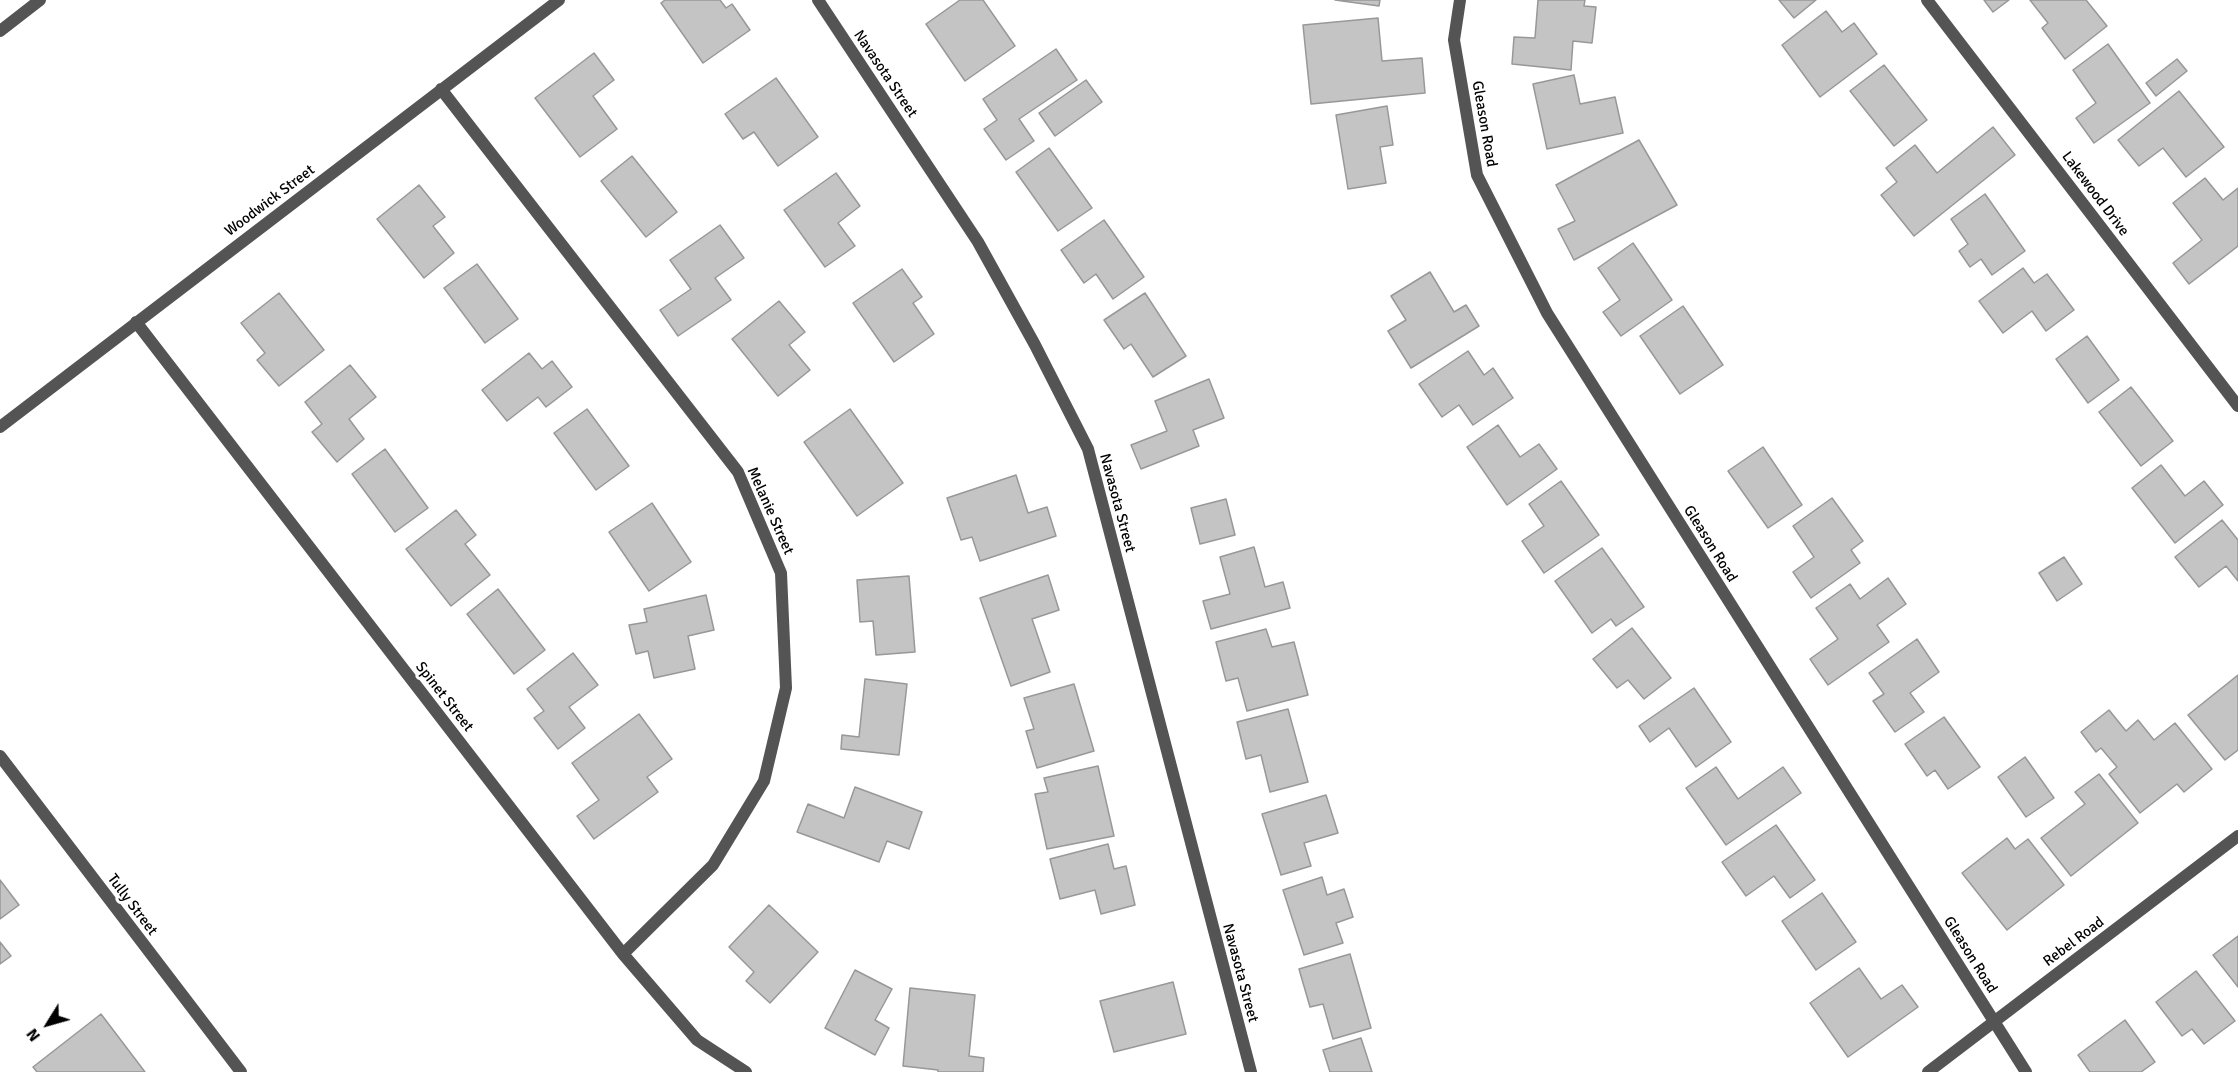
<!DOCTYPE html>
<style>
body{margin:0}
#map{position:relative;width:2238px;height:1072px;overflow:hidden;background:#fff;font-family:Signika,sans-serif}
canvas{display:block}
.north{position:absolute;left:18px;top:994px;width:60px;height:60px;-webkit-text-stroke:4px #fff;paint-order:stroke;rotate:233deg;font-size:16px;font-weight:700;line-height:24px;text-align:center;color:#000}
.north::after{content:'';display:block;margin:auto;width:21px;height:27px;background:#000;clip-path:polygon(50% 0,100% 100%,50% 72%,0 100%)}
</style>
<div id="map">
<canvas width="2238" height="1072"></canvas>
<div class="north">N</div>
</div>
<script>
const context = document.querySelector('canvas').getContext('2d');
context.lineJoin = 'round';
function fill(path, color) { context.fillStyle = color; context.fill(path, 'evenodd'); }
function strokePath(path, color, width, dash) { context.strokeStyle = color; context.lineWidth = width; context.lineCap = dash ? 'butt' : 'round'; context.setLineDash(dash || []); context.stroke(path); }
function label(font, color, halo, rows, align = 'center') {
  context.font = font + ' Signika,sans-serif'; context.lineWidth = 6; context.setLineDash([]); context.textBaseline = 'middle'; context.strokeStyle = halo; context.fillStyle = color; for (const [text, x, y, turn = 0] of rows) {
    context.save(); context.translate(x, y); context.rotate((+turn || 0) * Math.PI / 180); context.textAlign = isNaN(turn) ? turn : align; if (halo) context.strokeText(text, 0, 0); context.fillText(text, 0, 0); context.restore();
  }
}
const building = new Path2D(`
 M 665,0 L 720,0 L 726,8 L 732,4 L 750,30 L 703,63 L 661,3 Z
 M 960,0 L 983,0 L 1015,46 L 965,81 L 926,24 Z
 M 1335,0 L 1380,0 L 1379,6 Z
 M 1538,0 L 1585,0 L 1584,6 L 1596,7 L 1592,43 L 1573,41 L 1571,70 L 1512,64 L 1514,37 L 1535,38 Z
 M 1779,0 L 1816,0 L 1794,18 Z
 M 1984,0 L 2009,0 L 1993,12 Z
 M 2030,0 L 2086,0 L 2107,26 L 2065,59 L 2042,28 L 2048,23 Z
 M 1826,11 L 1842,32 L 1854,23 L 1877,54 L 1820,97 L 1782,45 Z
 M 1378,18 L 1382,61 L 1422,58 L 1425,93 L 1311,104 L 1303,25 Z
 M 2108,44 L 2150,103 L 2094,143 L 2076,118 L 2096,103 L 2073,70 Z
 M 1056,49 L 1077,80 L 1019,119 L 1034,141 L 1006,160 L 984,129 L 997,120 L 983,99 Z
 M 594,53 L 614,80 L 593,96 L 617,129 L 580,157 L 535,98 Z
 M 2177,59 L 2187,71 L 2156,96 L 2146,83 Z
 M 1884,65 L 1927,120 L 1894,146 L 1850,91 Z
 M 1574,75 L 1580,104 L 1615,97 L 1623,133 L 1547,149 L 1533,84 Z
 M 776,78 L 818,137 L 778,166 L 754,132 L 743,139 L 725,114 Z
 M 1086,80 L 1102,102 L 1055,136 L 1039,113 Z
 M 2179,91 L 2224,147 L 2186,177 L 2163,148 L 2139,166 L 2118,140 Z
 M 1387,106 L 1393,145 L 1380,147 L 1386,183 L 1348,189 L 1336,115 Z
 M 1993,127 L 2015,155 L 1914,236 L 1881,195 L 1897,182 L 1886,168 L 1915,145 L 1937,173 Z
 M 1639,140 L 1677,205 L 1574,260 L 1558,229 L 1575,221 L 1556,185 Z
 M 1049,148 L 1092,208 L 1058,231 L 1016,172 Z
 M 632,156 L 677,212 L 646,237 L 601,181 Z
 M 836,173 L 860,206 L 838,223 L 855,246 L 825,267 L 784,210 Z
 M 2205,178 L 2223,200 L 2238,188 L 2238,246 L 2189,284 L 2173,263 L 2202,240 L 2173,203 Z
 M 419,185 L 445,217 L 433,226 L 454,253 L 424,278 L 377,219 Z
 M 1985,194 L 2025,251 L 1992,275 L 1981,259 L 1970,267 L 1959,251 L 1968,244 L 1951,219 Z
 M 1104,220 L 1144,277 L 1113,299 L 1096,274 L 1084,283 L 1061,250 Z
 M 720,225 L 744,258 L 715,278 L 731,300 L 678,336 L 660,310 L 691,289 L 670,260 Z
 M 1633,243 L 1672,300 L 1621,336 L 1603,312 L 1620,300 L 1598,268 Z
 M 477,264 L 518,319 L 485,343 L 444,288 Z
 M 2023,268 L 2034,283 L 2047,274 L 2074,310 L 2046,331 L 2032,311 L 2003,333 L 1979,301 Z
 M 902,269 L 922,297 L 913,303 L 934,334 L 894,362 L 853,303 Z
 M 1430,272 L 1454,312 L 1466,305 L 1479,326 L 1411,368 L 1388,331 L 1406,320 L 1391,296 Z
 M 279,293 L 324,350 L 279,386 L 257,360 L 265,353 L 241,323 Z
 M 1145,293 L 1186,356 L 1153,377 L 1131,344 L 1124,349 L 1104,320 Z
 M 779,301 L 805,332 L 789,345 L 810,370 L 778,396 L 732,339 Z
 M 1683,306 L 1723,365 L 1680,394 L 1640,336 Z
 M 2087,336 L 2119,380 L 2088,403 L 2056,359 Z
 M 1468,351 L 1484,375 L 1493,368 L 1513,398 L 1473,425 L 1459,405 L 1442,417 L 1419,384 Z
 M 529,353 L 542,369 L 552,361 L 572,387 L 546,407 L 538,397 L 507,421 L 482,390 Z
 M 350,365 L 376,397 L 349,419 L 364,439 L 337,462 L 312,432 L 322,424 L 305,402 Z
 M 1209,379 L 1224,418 L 1193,430 L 1199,446 L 1141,469 L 1131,445 L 1167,431 L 1155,401 Z
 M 2131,387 L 2173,441 L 2141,466 L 2099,412 Z
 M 587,409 L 629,466 L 596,490 L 554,433 Z
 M 850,409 L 903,483 L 857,516 L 804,442 Z
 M 1498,425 L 1520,457 L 1539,444 L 1557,469 L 1507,505 L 1467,447 Z
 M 1763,447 L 1802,505 L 1768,528 L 1728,471 Z
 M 385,449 L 428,508 L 395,532 L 352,474 Z
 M 2161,465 L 2185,496 L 2204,481 L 2223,505 L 2175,543 L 2132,488 Z
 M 1016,475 L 1028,513 L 1047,507 L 1056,536 L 980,561 L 972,537 L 961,540 L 947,498 Z
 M 1561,481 L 1599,535 L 1544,573 L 1522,541 L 1544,526 L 1529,504 Z
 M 1832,498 L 1863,541 L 1851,550 L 1860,563 L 1811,598 L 1793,572 L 1814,557 L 1793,526 Z
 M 1226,499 L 1235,535 L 1200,544 L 1191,508 Z
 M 652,503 L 691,562 L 649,591 L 609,532 Z
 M 456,510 L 476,535 L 465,544 L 490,575 L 451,606 L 406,549 Z
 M 2222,520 L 2238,540 L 2238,581 L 2226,566 L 2199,587 L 2175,557 Z
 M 1254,547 L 1265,587 L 1283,582 L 1290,608 L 1211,629 L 1203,601 L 1230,594 L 1220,557 Z
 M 1602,548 L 1644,607 L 1616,626 L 1611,619 L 1592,633 L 1555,581 Z
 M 2064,557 L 2082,584 L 2057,601 L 2039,573 Z
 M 1048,575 L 1059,610 L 1032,619 L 1050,672 L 1011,686 L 980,598 Z
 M 909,576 L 915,652 L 876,655 L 873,621 L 860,622 L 857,580 Z
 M 1888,578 L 1906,604 L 1877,625 L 1889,642 L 1828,685 L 1810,659 L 1838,639 L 1816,608 L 1850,584 L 1860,599 Z
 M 498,589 L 545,650 L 514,674 L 467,614 Z
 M 706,595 L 714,630 L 688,636 L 695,669 L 654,678 L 648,651 L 636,654 L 629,625 L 647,622 L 644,609 Z
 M 1632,628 L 1671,678 L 1644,699 L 1628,680 L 1617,688 L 1593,659 Z
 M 1266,629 L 1272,647 L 1294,642 L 1308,695 L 1247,711 L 1238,678 L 1226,681 L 1216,642 Z
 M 1917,639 L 1939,672 L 1910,693 L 1924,712 L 1895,732 L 1873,701 L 1884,694 L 1869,673 Z
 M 573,653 L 598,685 L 569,707 L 585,728 L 558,749 L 534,718 L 544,711 L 527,689 Z
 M 2238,675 L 2238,750 L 2225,760 L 2188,715 Z
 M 865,679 L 907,684 L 899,755 L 841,749 L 842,735 L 859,737 Z
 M 1074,684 L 1094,751 L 1037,768 L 1026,731 L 1034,729 L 1024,698 Z
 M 1694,688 L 1731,742 L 1696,767 L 1669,728 L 1650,742 L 1639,726 Z
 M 1288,709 L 1308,782 L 1270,792 L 1261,755 L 1246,759 L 1237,722 Z
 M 2109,710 L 2126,731 L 2138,720 L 2154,740 L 2175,723 L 2212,769 L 2184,792 L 2177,784 L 2140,813 L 2109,774 L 2117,767 L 2101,748 L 2096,752 L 2081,732 Z
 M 639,714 L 672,759 L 647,777 L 658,792 L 594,839 L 577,816 L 599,800 L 572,763 Z
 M 1944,717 L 1980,767 L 1948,789 L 1935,770 L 1927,776 L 1905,744 Z
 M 2025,757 L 2054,798 L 2026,817 L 1998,777 Z
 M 1098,766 L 1114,836 L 1047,849 L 1035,794 L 1048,792 L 1044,778 Z
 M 1716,767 L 1738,799 L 1783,767 L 1801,793 L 1726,845 L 1686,788 Z
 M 2099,774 L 2138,823 L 2071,876 L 2041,838 L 2085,804 L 2075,792 Z
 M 855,787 L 922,812 L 909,849 L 887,841 L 879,862 L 797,832 L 808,804 L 844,818 Z
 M 1326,795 L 1338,833 L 1304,843 L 1311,866 L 1281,875 L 1262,814 Z
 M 1776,825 L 1815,880 L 1790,898 L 1774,876 L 1746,896 L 1722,862 Z
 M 2007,838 L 2015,849 L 2028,839 L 2064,885 L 2007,930 L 1962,873 Z
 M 1108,844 L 1114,869 L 1126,866 L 1135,905 L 1101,914 L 1095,890 L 1060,899 L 1050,859 Z
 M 1322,877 L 1327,895 L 1344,889 L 1353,917 L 1336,923 L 1343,943 L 1304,955 L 1283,890 Z
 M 0,880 L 19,905 L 0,919 Z
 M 1822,893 L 1856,942 L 1816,970 L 1782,921 Z
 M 769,905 L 818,952 L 770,1003 L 746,981 L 754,972 L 729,947 Z
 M 2238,936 L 2238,987 L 2213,955 Z
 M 0,942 L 11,956 L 0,964 Z
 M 1350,954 L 1371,1028 L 1333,1039 L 1323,1004 L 1310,1007 L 1299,969 Z
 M 1859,968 L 1881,999 L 1902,985 L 1918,1007 L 1848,1057 L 1810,1003 Z
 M 855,970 L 892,989 L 875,1020 L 889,1028 L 875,1055 L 825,1028 Z
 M 2196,971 L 2235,1021 L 2204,1044 L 2192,1029 L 2182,1036 L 2156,1002 Z
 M 1173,982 L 1186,1034 L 1114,1052 L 1100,1001 Z
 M 910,988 L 975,995 L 969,1056 L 984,1058 L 983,1072 L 938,1072 L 938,1070 L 903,1066 Z
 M 101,1014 L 145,1072 L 37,1072 L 33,1067 Z
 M 2125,1020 L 2155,1062 L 2141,1072 L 2090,1072 L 2078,1055 Z
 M 1361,1038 L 1372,1072 L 1330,1072 L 1323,1050 Z`);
fill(building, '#c4c4c4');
strokePath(building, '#989898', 1.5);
strokePath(new Path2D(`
 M 818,0 L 978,242 L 1035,345 L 1088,449 L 1251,1072
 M 1460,0 L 1454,40 L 1477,175 L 1547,313 L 2026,1072
 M 1927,0 L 2238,406
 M 0,31 L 40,0
 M 441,89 L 738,472 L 781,573 L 786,688 L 764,781 L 713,865 L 623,954
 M 136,322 L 623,954 L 697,1040 L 746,1072
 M 0,427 L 559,0
 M 0,756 L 241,1072
 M 1928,1072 L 2238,836`), '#545454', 12);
label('15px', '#000', '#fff', [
 ["Navasota Street",885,74,56],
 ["Gleason Road",1484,124,80],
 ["Lakewood Drive",2095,194,53],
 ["Woodwick Street",270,201,-37],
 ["Navasota Street",1117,503,75],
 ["Melanie Street",770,511,66],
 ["Gleason Road",1710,544,58],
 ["Spinet Street",444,697,52],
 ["Tully Street",132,905,53],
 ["Rebel Road",2074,942,-37],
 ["Gleason Road",1970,955,58],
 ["Navasota Street",1240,973,75]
]);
</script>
